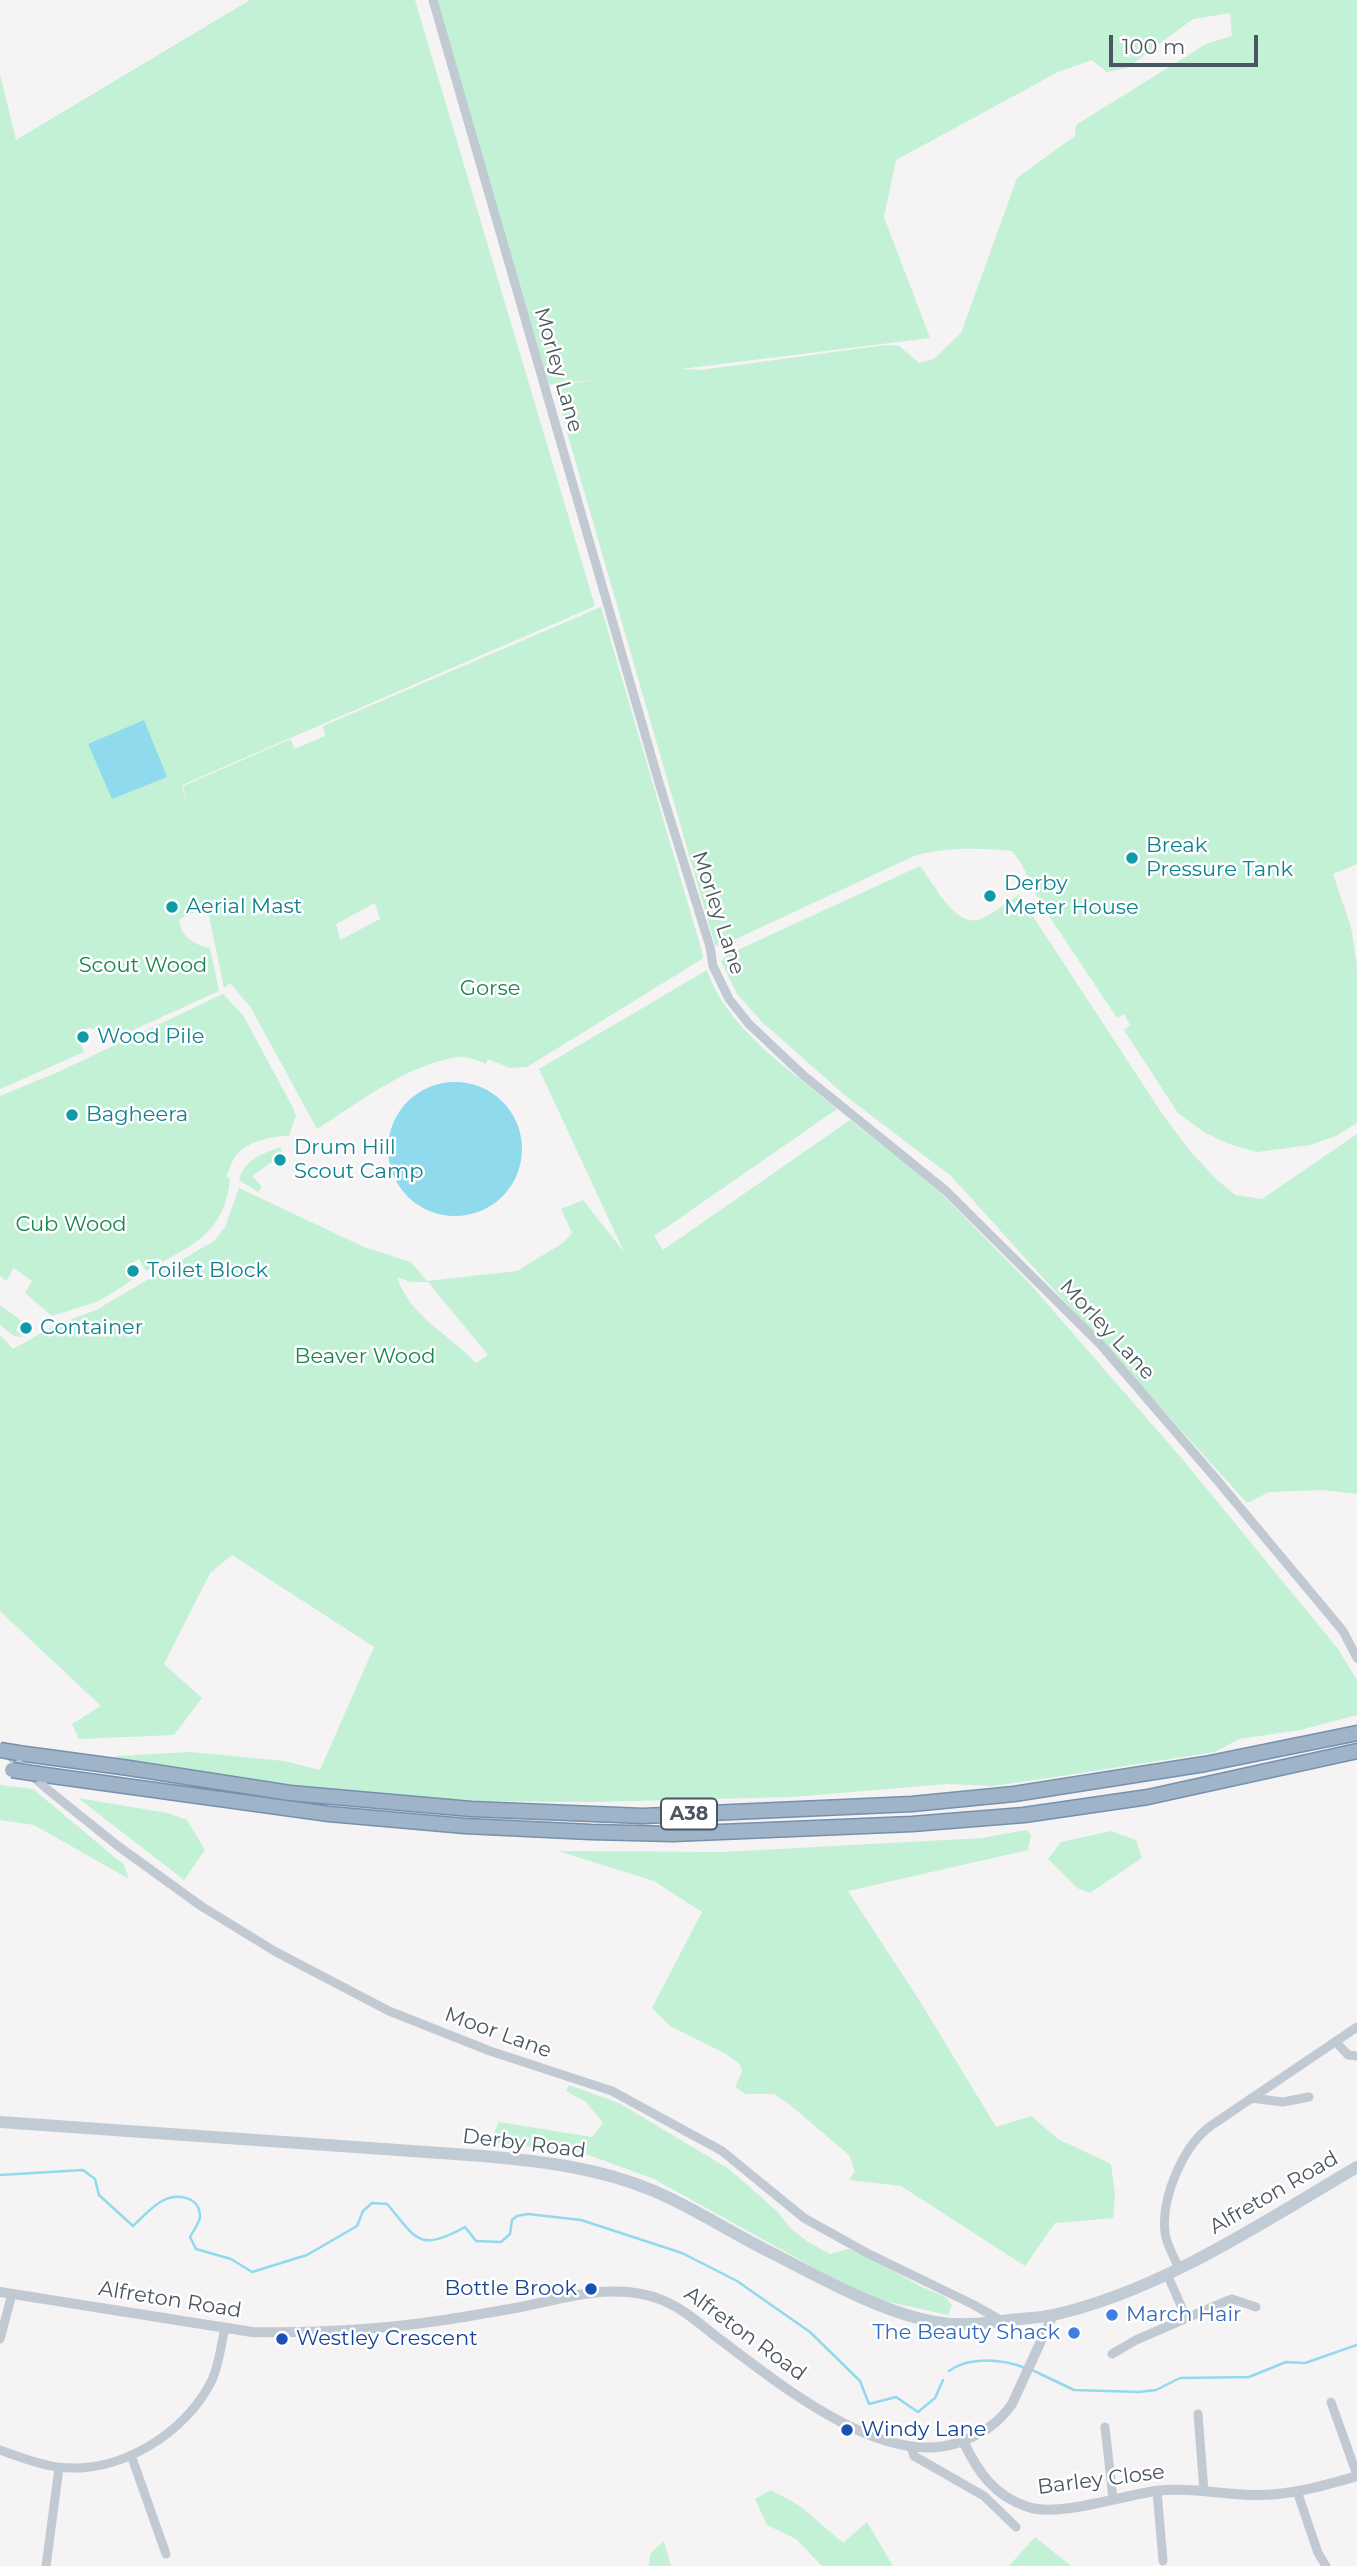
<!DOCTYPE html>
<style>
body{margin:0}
#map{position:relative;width:1357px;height:2566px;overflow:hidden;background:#f5f3f3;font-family:Montserrat,sans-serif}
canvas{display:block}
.scale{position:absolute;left:1109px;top:35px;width:149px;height:32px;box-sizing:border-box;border:4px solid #4a5661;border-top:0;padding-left:9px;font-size:21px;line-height:24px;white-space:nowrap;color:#4a5661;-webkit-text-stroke:5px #fff;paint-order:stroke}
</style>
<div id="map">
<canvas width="1357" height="2566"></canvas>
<div class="scale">100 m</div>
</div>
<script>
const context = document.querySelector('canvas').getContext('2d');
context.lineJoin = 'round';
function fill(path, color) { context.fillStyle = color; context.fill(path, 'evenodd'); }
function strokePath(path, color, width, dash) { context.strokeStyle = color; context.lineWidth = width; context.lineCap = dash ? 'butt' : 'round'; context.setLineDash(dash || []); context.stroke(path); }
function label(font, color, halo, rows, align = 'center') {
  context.font = font + ' Montserrat,sans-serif'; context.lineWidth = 5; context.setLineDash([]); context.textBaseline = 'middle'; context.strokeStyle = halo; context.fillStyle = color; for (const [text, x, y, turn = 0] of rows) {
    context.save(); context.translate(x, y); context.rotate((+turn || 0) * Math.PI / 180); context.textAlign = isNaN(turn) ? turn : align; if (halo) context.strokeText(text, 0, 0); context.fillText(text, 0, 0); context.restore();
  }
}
fill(new Path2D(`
 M 250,0 L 415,0 L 595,606 L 182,785 L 188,810 L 183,786 L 291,739 L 294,749 L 325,736 L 323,726 L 601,607 L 703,955 L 702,959 L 527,1067 L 510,1068 L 488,1059 L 486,1064 C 478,1061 467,1056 459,1057 C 409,1063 358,1103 317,1129 L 251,1008 L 230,983 L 224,988 L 209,916 L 195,912 L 179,919 C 180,937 195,945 210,948 L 219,991 L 109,1041 L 103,1031 L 89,1028 L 77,1032 L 84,1052 L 0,1089 L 0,74 L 16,140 ZM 375,903 L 380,919 L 340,940 L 336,924 Z
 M 436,0 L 1357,0 L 1357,864 L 1333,874 L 1351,927 L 1357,965 L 1357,1123 L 1336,1136 L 1310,1145 L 1257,1152 L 1229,1144 L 1204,1132 L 1178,1113 L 1124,1030 L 1130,1025 L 1124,1014 L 1117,1018 L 1041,904 C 1031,886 1026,867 1012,851 C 978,848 948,847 914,856 L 721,946 L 715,945 L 554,387 L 593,380 L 547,385 ZM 1230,13 L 1232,36 L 1206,44 L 1076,125 L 1075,136 L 1017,178 L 961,333 L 934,359 L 919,363 L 899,346 L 886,345 L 701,370 L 681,369 L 930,338 L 884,217 L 896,160 L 1058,72 L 1092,60 L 1107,72 L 1127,68 L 1193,19 Z
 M 920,866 C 933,882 953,925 977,920 C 988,918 1009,901 1019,895 L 1163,1115 L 1190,1151 L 1215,1178 L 1235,1195 L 1262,1199 L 1357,1134 L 1357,1494 L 1322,1490 L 1269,1492 L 1247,1503 L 951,1176 L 847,1097 L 762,1022 L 737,994 L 721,961 L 727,955 Z
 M 707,970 C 727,1030 791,1070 837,1109 L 654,1236 L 663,1250 L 850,1120 L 932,1184 L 1030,1284 L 1184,1461 L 1338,1649 L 1357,1680 L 1357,1715 L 1300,1730 L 1239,1739 L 1215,1752 L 1055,1777 L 992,1786 L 947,1784 L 792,1797 L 595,1802 L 459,1801 L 313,1790 L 110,1759 L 117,1756 L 191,1752 L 284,1761 L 320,1770 L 374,1647 L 232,1555 L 210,1573 L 164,1664 L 202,1698 L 174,1735 L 79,1739 L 72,1724 L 101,1706 L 0,1611 L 0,1335 L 13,1349 L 56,1325 L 96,1310 L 214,1241 L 225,1227 L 239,1188 L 364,1247 L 411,1262 L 427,1281 L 517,1271 L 563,1243 L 572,1233 L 561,1209 L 583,1200 L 624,1252 L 539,1069 ZM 397,1277 L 411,1282 L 428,1282 L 488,1355 L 476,1363 C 449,1334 410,1317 397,1277 Z
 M 223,994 L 243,1015 L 292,1106 L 296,1115 L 289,1136 C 272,1136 248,1141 236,1155 C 232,1161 229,1170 226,1176 L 230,1179 C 224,1236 190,1246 146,1271 L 139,1259 L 127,1266 L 134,1279 L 99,1301 L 52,1316 L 25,1293 L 32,1281 L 14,1268 L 6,1281 L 0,1276 L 0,1096 L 58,1072 Z
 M 280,1147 L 283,1154 L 252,1176 L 262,1187 L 258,1192 L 239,1180 C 244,1160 262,1154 280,1147 Z
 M 0,1305 L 22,1321 L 16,1330 L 23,1337 L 14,1336 L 0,1325 Z
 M 0,1785 L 33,1789 L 124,1865 L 129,1879 L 34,1825 L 0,1820 Z
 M 78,1798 L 168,1813 L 187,1820 L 205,1850 L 184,1880 Z
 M 1026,1830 L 1031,1835 L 1028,1850 L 848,1891 L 921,2003 L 996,2127 L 1031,2116 L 1058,2139 L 1111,2164 L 1115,2195 L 1113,2218 L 1055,2223 L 1025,2266 L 901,2186 L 849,2180 L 855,2171 L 849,2155 L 789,2104 L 774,2094 L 746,2094 L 735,2087 L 742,2072 L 740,2064 L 724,2053 L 670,2026 L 652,2008 L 702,1912 L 654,1881 L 558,1851 L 724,1852 L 982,1838 Z
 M 1111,1831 L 1136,1840 L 1142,1858 L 1090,1893 L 1077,1888 L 1048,1859 L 1061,1842 Z
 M 569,2085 L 619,2103 L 729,2169 L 778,2212 L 790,2228 L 808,2242 L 830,2254 L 848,2249 L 864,2255 L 920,2286 L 945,2297 L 952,2305 L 948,2315 L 880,2300 L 829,2276 L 654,2179 L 583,2153 L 490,2142 L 499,2122 L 592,2137 L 603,2123 L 586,2102 L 566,2091 Z
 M 771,2490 L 800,2506 L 843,2543 L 867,2522 L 893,2566 L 822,2566 L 796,2539 L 767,2525 L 755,2499 Z
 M 1035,2537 L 1070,2565 L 1072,2566 L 1009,2566 Z
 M 664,2541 L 671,2566 L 649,2566 L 650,2554 Z`), '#c3f1d5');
fill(new Path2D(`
 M 144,720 L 167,777 L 112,799 L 88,744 Z
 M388 1149a67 67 0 1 1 134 0a67 67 0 1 1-134 0Z`), '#90daee');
strokePath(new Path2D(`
 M 0,2175 L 83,2170 L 95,2179 L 99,2195 L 133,2226 C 142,2218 151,2207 162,2201 C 177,2193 200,2196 200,2217 C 199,2224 193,2231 190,2237 L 196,2249 L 231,2259 L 252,2272 L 307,2255 L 357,2226 L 363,2211 L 372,2203 L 387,2204 C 416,2237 417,2254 465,2227 L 476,2241 L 501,2242 L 510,2234 L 512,2220 L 517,2216 L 528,2214 L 581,2220 L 682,2253 L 737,2281 L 810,2332 L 860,2381 L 869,2404 L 896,2397 L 918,2412 L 935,2398 L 943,2380
 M 1032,2370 L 1074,2390 L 1139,2392 L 1156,2390 L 1180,2378 L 1249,2377 L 1286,2362 L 1305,2363 L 1357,2345
 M 949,2371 C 969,2356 1003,2359 1025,2368`), '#90daee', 2.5);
const trunk = new Path2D(`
 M 18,1753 L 129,1768 L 290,1793 L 471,1809 L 643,1816 L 912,1804 L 1014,1794 L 1205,1764 L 1357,1733
 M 38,1774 L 329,1814 L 465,1826 L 591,1832 L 673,1834 L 912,1824 L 1024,1815 L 1148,1797 L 1357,1751`);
strokePath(trunk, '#7690ad', 17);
strokePath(new Path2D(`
 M 433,0 L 660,786 L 710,947 L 713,966 L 729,999 L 749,1024 L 803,1075 L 945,1190 L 1100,1344 L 1217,1480 L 1343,1631 L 1357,1658
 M 4,1751 L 47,1789 L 118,1846 L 201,1906 L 276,1952 L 389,2011 L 490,2051 L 612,2091 L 722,2151 L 804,2218 L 867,2253 L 974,2305 L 1002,2321
 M 1336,2042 L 1348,2055 L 1357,2056
 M 1251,2098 L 1283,2102 L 1309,2097
 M 1179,2268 C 1174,2257 1166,2244 1165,2232 C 1161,2198 1183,2145 1212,2125 L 1357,2027
 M 1167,2274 L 1186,2317
 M 0,2339 L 12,2294
 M 1112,2354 L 1136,2340 L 1224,2302 L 1232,2299 L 1256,2307
 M 1331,2402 L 1357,2475
 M 1198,2414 L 1204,2491
 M 1105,2427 L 1113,2499
 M 911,2447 L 914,2456 L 984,2496 L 1016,2527
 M 0,2450 C 19,2457 37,2464 57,2467 C 118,2475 185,2435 212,2380 C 219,2365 221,2345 225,2328
 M 131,2455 L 166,2554
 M 1157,2491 L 1163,2561
 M 1297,2491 L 1318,2553 L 1326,2566
 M 46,2566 L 59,2468`), '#c1cad2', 9);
strokePath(new Path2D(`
 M 0,2292 L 252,2332 C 314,2333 377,2330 437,2321 C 465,2317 493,2312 521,2307 C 566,2298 617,2281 662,2300 C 684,2309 700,2324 718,2338 C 777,2382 880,2468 957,2443 C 981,2435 998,2424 1012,2404 L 1053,2315
 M 963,2441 C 978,2472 994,2496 1028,2507 C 1058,2517 1122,2496 1155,2491 C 1187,2487 1220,2494 1252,2495 C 1288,2496 1323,2486 1357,2476`), '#c1cad2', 10);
strokePath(new Path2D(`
 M 0,2122 L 483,2156 C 541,2161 600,2168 654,2191 C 696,2209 735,2235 776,2255 C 824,2280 889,2316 942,2323 C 965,2326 988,2323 1011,2320 C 1025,2318 1039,2318 1053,2315 C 1161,2291 1263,2222 1357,2167`), '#c1cbd6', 12);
strokePath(trunk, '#9fb4c9', 14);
const trunkBridge = new Path2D(`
 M 0,1750 L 18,1753
 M 12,1770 L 38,1774`);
strokePath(trunkBridge, '#7690ad', 17, []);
strokePath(trunkBridge, '#9fb4c9', 14);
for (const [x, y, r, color] of [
 [1132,858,7,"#0f9aa8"],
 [990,896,7,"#0f9aa8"],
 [172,907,7,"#0f9aa8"],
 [83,1037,7,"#0f9aa8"],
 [72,1115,7,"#0f9aa8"],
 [280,1160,7,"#0f9aa8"],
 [133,1271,7,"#0f9aa8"],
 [26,1328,7,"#0f9aa8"],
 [591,2289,7,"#1a4fb4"],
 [1112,2315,7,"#3f7fe0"],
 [1074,2333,7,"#3f7fe0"],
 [282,2339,7,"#1a4fb4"],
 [847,2430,7,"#1a4fb4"]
]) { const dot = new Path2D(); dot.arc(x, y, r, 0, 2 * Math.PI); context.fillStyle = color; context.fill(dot); strokePath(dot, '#fff', 2.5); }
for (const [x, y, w] of [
 [689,1814,56]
]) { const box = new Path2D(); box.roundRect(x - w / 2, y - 15.5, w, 31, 5); context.fillStyle = '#fff'; context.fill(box); strokePath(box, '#4a5661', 2); }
label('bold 19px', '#4a5661', null, [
 ["A38",689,1814]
]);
label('21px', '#4a5661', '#fff', [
 ["Morley Lane",558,370,74],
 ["Morley Lane",718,913,72],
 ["Morley Lane",1107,1330,47],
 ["Moor Lane",498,2033,20],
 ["Derby Road",524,2144,7],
 ["Alfreton Road",1274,2193,-30],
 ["Alfreton Road",170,2300,9],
 ["Alfreton Road",745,2334,36],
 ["Barley Close",1101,2480,-7]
]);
label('21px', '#0d838f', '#fff', [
 ["Break",1146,846],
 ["Pressure Tank",1146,870],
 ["Derby",1004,884],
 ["Meter House",1004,908],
 ["Aerial Mast",186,907],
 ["Wood Pile",97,1037],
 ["Bagheera",86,1115],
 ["Drum Hill",294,1148],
 ["Scout Camp",294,1172],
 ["Toilet Block",147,1271],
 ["Container",40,1328]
], 'left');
label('21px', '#17864f', '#fff', [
 ["Scout Wood",143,966],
 ["Gorse",490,989],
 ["Cub Wood",71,1225],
 ["Beaver Wood",365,1357]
]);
label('21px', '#164399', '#fff', [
 ["Bottle Brook",577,2289,"right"],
 ["Westley Crescent",296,2339],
 ["Windy Lane",861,2430]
], 'left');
label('21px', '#366cbe', '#fff', [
 ["March Hair",1126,2315],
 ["The Beauty Shack",1060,2333,"right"]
], 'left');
</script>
